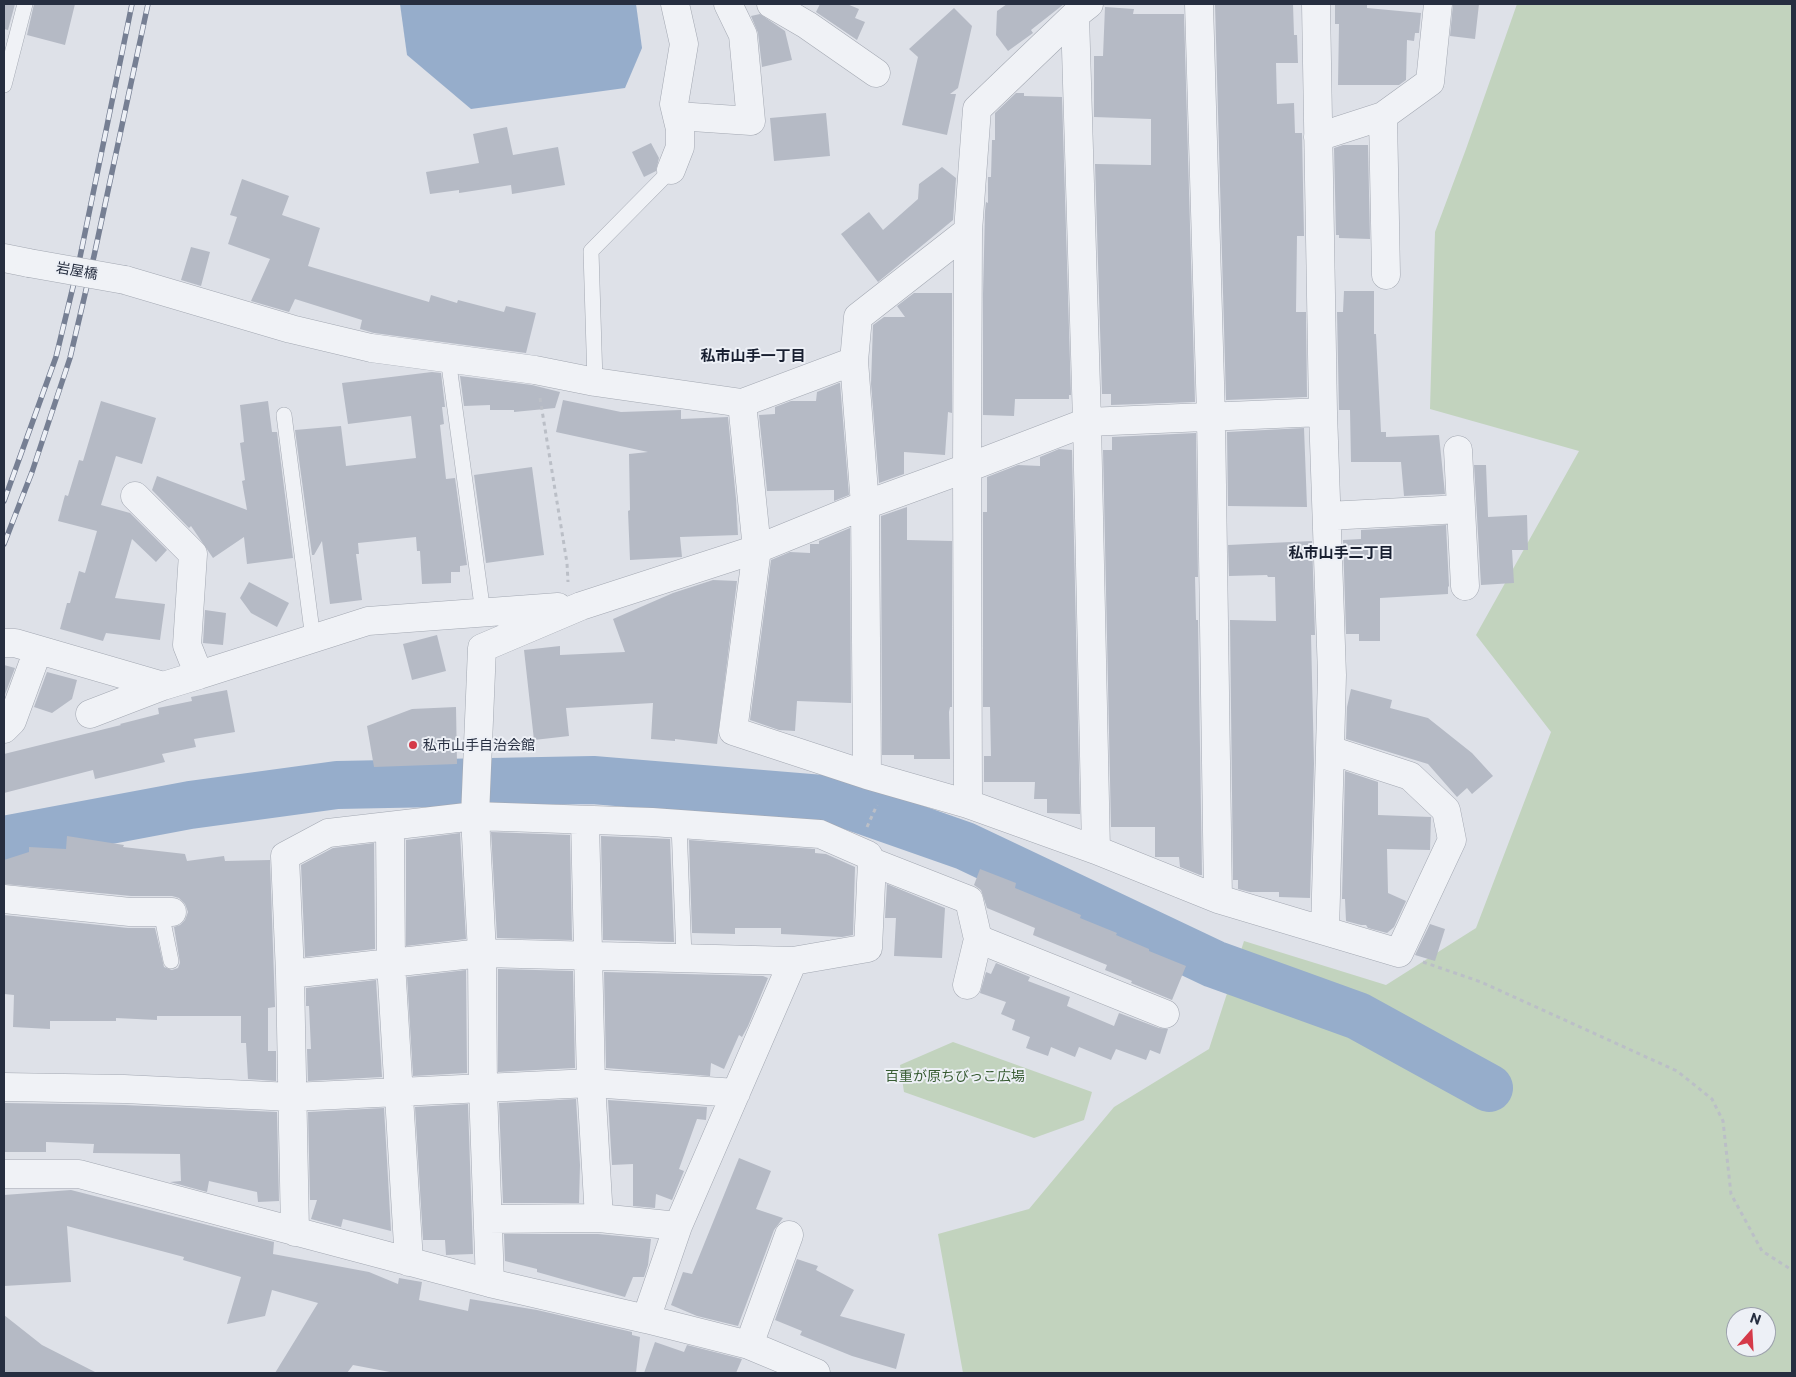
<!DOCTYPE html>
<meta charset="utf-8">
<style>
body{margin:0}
#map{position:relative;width:1796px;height:1377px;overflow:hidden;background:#dee1e8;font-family:Commissioner,sans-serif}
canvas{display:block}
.frame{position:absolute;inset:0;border:5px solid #262e40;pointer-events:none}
.north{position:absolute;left:1726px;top:1307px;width:50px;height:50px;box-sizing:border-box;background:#edf0f6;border:1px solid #9da2ad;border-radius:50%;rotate:19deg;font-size:14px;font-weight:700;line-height:20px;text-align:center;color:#262e40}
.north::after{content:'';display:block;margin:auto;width:18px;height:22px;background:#d53a49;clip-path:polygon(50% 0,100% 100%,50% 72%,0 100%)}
</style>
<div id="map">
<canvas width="1796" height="1377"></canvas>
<div class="frame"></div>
<div class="north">N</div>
</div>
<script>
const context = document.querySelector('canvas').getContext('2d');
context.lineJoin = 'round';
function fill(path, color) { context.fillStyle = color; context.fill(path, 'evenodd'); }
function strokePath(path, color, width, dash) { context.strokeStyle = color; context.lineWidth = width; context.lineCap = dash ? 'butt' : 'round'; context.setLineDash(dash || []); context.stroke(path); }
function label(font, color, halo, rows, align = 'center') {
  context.font = font + ' Commissioner,"Noto Sans JP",sans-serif'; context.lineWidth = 4; context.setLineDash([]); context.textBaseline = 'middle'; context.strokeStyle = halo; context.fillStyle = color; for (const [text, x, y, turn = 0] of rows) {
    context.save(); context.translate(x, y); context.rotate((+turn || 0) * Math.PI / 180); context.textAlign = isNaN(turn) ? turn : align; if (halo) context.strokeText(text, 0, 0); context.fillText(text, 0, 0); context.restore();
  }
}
fill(new Path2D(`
 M 1517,4 L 1792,4 L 1792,1373 L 963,1373 L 938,1234 L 1029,1209 L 1114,1107 L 1209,1049 L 1244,941 L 1386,985 L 1476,928 L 1551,732 L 1476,635 L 1579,451 L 1430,409 L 1435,232 L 1466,149 ZM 1736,1317 L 1766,1317 L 1766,1347 L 1736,1347 Z
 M 953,1042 L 1092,1092 L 1084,1120 L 1034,1138 L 904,1092 L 900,1065 Z`), '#c2d3be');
fill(new Path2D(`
 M 400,4 L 636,4 L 642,48 L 625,88 L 471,109 L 407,55 Z`), '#96adcb');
strokePath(new Path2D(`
 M 4,840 L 190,805 L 337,785 L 593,780 L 834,800 L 965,846 L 1214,964 L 1358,1016 L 1489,1088`), '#96adcb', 48);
fill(new Path2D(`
 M 4,4 L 15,4 L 8,30 L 4,29 Z
 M 34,4 L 75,4 L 65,45 L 27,35 Z
 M 820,4 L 847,4 L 859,9 L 855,18 L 865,22 L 857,40 L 816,12 Z
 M 1007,4 L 1064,4 L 1031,30 L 1033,33 L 1008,51 L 996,35 L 997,11 Z
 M 1215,4 L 1293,4 L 1294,35 L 1297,35 L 1298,63 L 1276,63 L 1277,104 L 1294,103 L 1295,133 L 1302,133 L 1304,236 L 1297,236 L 1296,312 L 1306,312 L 1307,397 L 1226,400 Z
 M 1335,4 L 1367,4 L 1367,8 L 1421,13 L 1419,33 L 1415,33 L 1414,41 L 1407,40 L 1406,80 L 1399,85 L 1338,85 L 1339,24 L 1335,24 Z
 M 1453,4 L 1479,4 L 1475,39 L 1450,36 Z
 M 1105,7 L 1134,9 L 1133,14 L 1184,14 L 1195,402 L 1111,405 L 1111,394 L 1102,394 L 1095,164 L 1151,165 L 1151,119 L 1094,117 L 1094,56 L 1103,56 Z
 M 954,8 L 972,26 L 958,88 L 950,94 L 956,94 L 947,135 L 902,125 L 918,57 L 909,49 Z
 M 760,14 L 785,31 L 792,60 L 762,67 L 758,33 L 751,16 Z
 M 1016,93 L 1024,93 L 1024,96 L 1062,97 L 1071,395 L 1069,395 L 1069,399 L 1015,399 L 1014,416 L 983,415 L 983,294 L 985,211 L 986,202 L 988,203 L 988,177 L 991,177 L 992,140 L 995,140 L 995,113 Z
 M 826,113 L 830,156 L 774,161 L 770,118 Z
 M 507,127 L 513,155 L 558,147 L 565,185 L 512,194 L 511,185 L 459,193 L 459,190 L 430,194 L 426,172 L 479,163 L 473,134 Z
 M 651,143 L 659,158 L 656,171 L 644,177 L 632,152 Z
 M 1343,145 L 1368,145 L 1370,239 L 1339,238 L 1339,235 L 1336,235 L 1334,148 Z
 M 942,167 L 956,178 L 953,220 L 878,282 L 841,234 L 869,212 L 883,230 L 918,199 L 919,184 Z
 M 242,179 L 289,196 L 282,215 L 320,228 L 308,266 L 429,302 L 431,295 L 457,303 L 458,300 L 504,312 L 506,306 L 536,313 L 526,353 L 374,333 L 360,329 L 362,320 L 295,299 L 289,312 L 251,301 L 270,259 L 228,244 L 237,217 L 230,215 Z
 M 191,247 L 210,252 L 201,286 L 181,280 Z
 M 1344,291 L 1374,291 L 1374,334 L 1376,334 L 1381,432 L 1386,432 L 1386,437 L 1439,435 L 1445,494 L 1404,496 L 1401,462 L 1351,462 L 1350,410 L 1339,410 L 1337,312 L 1343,312 Z
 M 914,293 L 952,293 L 952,413 L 948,412 L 945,455 L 904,452 L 904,474 L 879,483 L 871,384 L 873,325 L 884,317 L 905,317 L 897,306 Z
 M 432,372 L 441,373 L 445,407 L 442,407 L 444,424 L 440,425 L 446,479 L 455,478 L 467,565 L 460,566 L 460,572 L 451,572 L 451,583 L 422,584 L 420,551 L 417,551 L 416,537 L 358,543 L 359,554 L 356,554 L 362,600 L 330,604 L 322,541 L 314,555 L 312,555 L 295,430 L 341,426 L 346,466 L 416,458 L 411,416 L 348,424 L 342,383 Z
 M 460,376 L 532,385 L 560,392 L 555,408 L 514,412 L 514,410 L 490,410 L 490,405 L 464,406 Z
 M 839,383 L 840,383 L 849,495 L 834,501 L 834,490 L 767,491 L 759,415 L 775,414 L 775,407 L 791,401 L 816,401 L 817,392 Z
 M 563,400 L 621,412 L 681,410 L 681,419 L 728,417 L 736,499 L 738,535 L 680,537 L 682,557 L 630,560 L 628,511 L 630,510 L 629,454 L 648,452 L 556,432 Z
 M 101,401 L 156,418 L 142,464 L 116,456 L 101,505 L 130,513 L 167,550 L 156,562 L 132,539 L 115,598 L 165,604 L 160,640 L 106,633 L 103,641 L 60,629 L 67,603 L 70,603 L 79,571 L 85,573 L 97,531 L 58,521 L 65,495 L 68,496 L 79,460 L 83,461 Z
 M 268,401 L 272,432 L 277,432 L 293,558 L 247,564 L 244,537 L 213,558 L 191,526 L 189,528 L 152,490 L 157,476 L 247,510 L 242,481 L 245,480 L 240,443 L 244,442 L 240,405 Z
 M 1304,428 L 1307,507 L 1228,506 L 1227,432 Z
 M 1196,433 L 1198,577 L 1195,577 L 1196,620 L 1198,620 L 1202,875 L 1200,875 L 1180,867 L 1179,857 L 1155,857 L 1155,827 L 1111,827 L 1103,450 L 1112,450 L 1112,437 Z
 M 1059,449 L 1072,450 L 1080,814 L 1047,813 L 1047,799 L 1034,799 L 1035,782 L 984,782 L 984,756 L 991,756 L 990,707 L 983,707 L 983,512 L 987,512 L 987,477 L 1018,465 L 1040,466 L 1040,457 Z
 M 1474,465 L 1486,465 L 1488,517 L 1527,515 L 1528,550 L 1512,550 L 1514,583 L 1481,585 Z
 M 532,467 L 544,555 L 486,563 L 474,475 Z
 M 907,507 L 907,540 L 952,541 L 952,707 L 950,707 L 949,712 L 950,759 L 914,759 L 914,755 L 882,755 L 881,516 Z
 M 1446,525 L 1449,586 L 1448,587 L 1448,594 L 1380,598 L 1380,641 L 1359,641 L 1359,634 L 1346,634 L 1343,540 L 1361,539 L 1361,530 Z
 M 850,528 L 851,703 L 797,701 L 795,731 L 779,730 L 750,720 L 771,560 L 790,552 L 810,553 L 810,544 L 819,544 L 819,541 Z
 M 1312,541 L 1315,635 L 1311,635 L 1314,764 L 1310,898 L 1279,897 L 1279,892 L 1250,892 L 1238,889 L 1238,880 L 1233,880 L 1230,620 L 1276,621 L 1275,577 L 1268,577 L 1267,575 L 1229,576 L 1228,545 Z
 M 713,580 L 737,581 L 717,744 L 675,739 L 675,741 L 651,739 L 653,703 L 566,708 L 569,736 L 534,740 L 524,650 L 560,646 L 560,655 L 625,652 L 613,619 L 673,593 Z
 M 249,582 L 289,603 L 277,627 L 251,613 L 240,598 Z
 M 205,610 L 226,613 L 223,645 L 203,643 Z
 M 437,635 L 446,671 L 412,680 L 403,644 Z
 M 4,665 L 15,668 L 4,697 Z
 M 47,672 L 77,680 L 72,699 L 52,713 L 34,707 Z
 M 1351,689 L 1392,700 L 1390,708 L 1428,718 L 1472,753 L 1493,776 L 1472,794 L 1467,788 L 1457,797 L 1428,764 L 1346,739 L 1347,707 Z
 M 227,690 L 235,732 L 194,739 L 196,747 L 162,754 L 165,762 L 145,767 L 95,779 L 93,770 L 4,793 L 4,754 L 121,725 L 120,724 L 159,714 L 158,708 L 192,701 L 191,697 Z
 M 456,707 L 457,764 L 374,767 L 367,726 L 412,709 Z
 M 1345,771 L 1378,782 L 1378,815 L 1431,817 L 1430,850 L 1387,849 L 1388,893 L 1406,901 L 1394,927 L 1387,933 L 1368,928 L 1366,925 L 1361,925 L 1346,921 L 1345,899 L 1342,899 Z
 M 491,832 L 570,835 L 572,940 L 497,938 Z
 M 460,833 L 466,939 L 406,946 L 406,840 Z
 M 67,836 L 124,845 L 123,847 L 185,854 L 187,861 L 224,856 L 225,861 L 270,860 L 275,1007 L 268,1008 L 268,1051 L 276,1051 L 276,1081 L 248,1079 L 246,1043 L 241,1043 L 241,1016 L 157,1016 L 157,1020 L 116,1018 L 116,1021 L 50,1021 L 50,1029 L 13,1027 L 14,995 L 4,994 L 4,915 L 128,928 L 155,928 L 164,967 L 172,970 L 178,968 L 180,963 L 174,927 L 180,925 L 185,920 L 188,912 L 185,904 L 179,898 L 172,896 L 131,896 L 4,884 L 4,860 L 29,852 L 29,847 L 66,849 Z
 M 601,836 L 670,839 L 674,942 L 603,940 Z
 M 689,840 L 815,849 L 815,853 L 826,854 L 855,867 L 853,935 L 842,937 L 781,934 L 781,928 L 735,928 L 735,934 L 692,933 Z
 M 374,843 L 375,949 L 305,957 L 301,865 L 333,848 Z
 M 980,869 L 1016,883 L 1015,888 L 1081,915 L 1080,918 L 1117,933 L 1116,935 L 1149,949 L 1149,951 L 1186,966 L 1172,1000 L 1131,983 L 1132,981 L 1105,970 L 1107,965 L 1033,935 L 1035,928 L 987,908 L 981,890 L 974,885 Z
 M 887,884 L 945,908 L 942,958 L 894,956 L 896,918 L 885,918 Z
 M 1430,924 L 1445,929 L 1435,961 L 1415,955 Z
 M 996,963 L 1030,977 L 1028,981 L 1070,997 L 1067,1006 L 1114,1026 L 1119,1013 L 1159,1028 L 1168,1029 L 1160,1054 L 1150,1050 L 1146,1060 L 1116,1049 L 1111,1060 L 1079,1047 L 1075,1057 L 1051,1047 L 1048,1056 L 1026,1048 L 1030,1037 L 1012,1030 L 1015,1020 L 1001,1014 L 1006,1002 L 980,993 L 986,972 L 991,974 Z
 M 498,969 L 573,971 L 575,1068 L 498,1072 Z
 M 466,970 L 467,1073 L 413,1076 L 407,977 Z
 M 604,972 L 763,976 L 768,978 L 748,1026 L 742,1037 L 739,1035 L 724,1069 L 711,1063 L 710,1076 L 606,1068 Z
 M 376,980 L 382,1077 L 308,1081 L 307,1049 L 311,1049 L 309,1006 L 306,1006 L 306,988 Z
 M 576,1099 L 580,1165 L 579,1203 L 503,1203 L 499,1103 Z
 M 608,1100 L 707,1107 L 706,1120 L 697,1119 L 679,1169 L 684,1171 L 672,1200 L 656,1194 L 655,1208 L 633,1206 L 633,1164 L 612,1165 Z
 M 4,1103 L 124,1105 L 277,1112 L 279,1201 L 258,1202 L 257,1192 L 209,1181 L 207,1192 L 170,1182 L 181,1181 L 180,1154 L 93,1153 L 94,1144 L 46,1142 L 46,1152 L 4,1152 Z
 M 468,1104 L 473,1254 L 446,1255 L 445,1240 L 423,1240 L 415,1107 Z
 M 384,1108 L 391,1231 L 343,1219 L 341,1227 L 311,1219 L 317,1200 L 310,1200 L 308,1112 Z
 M 739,1158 L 771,1171 L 756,1209 L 783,1218 L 774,1230 L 738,1326 L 697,1316 L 671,1305 L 683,1272 L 692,1274 Z
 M 71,1190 L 274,1242 L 273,1254 L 369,1272 L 398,1284 L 399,1278 L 422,1282 L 419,1300 L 468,1311 L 470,1299 L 537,1310 L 632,1332 L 632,1335 L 640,1337 L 636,1373 L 395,1373 L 353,1365 L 347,1373 L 275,1373 L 318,1303 L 272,1290 L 265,1316 L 227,1324 L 241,1277 L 183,1260 L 184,1257 L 67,1226 L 71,1282 L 4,1286 L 4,1195 Z
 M 504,1234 L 598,1234 L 651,1239 L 648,1265 L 644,1277 L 633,1277 L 625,1297 L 537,1272 L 537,1269 L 505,1261 Z
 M 797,1259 L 818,1266 L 816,1270 L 854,1290 L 840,1316 L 905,1334 L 896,1369 L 852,1356 L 800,1335 L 802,1331 L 775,1320 Z
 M 4,1315 L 42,1345 L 97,1373 L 4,1373 Z
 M 655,1342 L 684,1352 L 687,1345 L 742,1359 L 736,1373 L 644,1373 Z`), '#b5bac5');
const service = new Path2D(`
 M 4,85 L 25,4
 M 448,358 L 483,613
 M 595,382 L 591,251 L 671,170
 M 284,415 L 313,639
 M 679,824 L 684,957
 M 161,912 L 171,961`);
const minor = new Path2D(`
 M 771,4 L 807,25 L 876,73
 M 1199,4 L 1211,417 L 1218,899
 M 1316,4 L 1323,412 L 1332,675 L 1325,931 L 1218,899 L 1096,850 L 968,804 L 867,775 L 733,731 L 757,549 L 865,505 L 967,468 L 1087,422 L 1323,412
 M 1075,15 L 1087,422 L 1096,850
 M 677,116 L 751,121 L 743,35 L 728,4
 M 1383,116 L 1386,275
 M 1318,137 L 1383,116 L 1430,82 L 1438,4
 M 671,170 L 680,147 L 680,129 L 674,104 L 684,44 L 675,4
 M 4,258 L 29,263
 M 125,280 L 291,329 L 371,348 L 535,370 L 595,382 L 742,403 L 854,361 L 858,317 L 968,231
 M 854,361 L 865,505 L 867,775
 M 1458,450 L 1465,586
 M 1327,516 L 1461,509
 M 4,643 L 15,643 L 163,686
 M 199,675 L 368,621 L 558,607
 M 90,714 L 163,686 L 199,675 L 187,645 L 193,554 L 135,496
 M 4,729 L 12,721 L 38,650
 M 968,804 L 967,468 L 968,231 L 977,109 L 1075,15 L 1089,4
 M 585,820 L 591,1083 L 599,1218
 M 390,826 L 391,963 L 409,1262
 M 4,899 L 130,912 L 172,912
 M 1325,931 L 1399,953 L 1452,840 L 1446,810 L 1410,776 L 1330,750
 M 793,961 L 868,948 L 872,862 L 969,900 L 978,939 L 1165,1014
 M 967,985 L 978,939
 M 4,1087 L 124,1089 L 292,1097 L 591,1083 L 736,1093
 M 4,1174 L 79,1174 L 490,1283 L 646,1319 L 678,1226 L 793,961 L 482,953 L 290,974
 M 488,1219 L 599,1218 L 678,1226
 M 295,1232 L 290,974 L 285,856 L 328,833 L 475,816 L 652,822 L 820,834 L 868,855 L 872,862
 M 490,1283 L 483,1089 L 482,953 L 475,816 L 482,648 L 581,606 L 757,549 L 742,403
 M 646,1319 L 749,1345 L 816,1373
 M 749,1345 L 789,1235`);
strokePath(service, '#a3a8b2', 16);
strokePath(minor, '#a3a8b2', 29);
strokePath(new Path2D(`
 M 540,398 L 567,563 L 568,582
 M 867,827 L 877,805
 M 1423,962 L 1481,982 L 1677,1071 L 1712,1099 L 1723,1121 L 1731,1194 L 1762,1251 L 1792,1270`), '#bbbfc7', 3, [4, 4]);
strokePath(service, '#f0f2f6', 15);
strokePath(minor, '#f0f2f6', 28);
const rail = new Path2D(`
 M 4,501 L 56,357 L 79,262 L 132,4
 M 4,544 L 32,472 L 70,358 L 94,256 L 148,4`);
strokePath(rail, '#767f93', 5.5);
strokePath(rail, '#edf0f6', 4, [11]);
const minorBridge = new Path2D(`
 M 29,263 L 125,280`);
strokePath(minorBridge, '#a3a8b2', 29, []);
strokePath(minorBridge, '#f0f2f6', 28);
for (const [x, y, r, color] of [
 [413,745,5,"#d53a49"]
]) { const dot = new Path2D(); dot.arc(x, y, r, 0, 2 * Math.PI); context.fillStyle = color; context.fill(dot); strokePath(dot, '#edf0f6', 2); }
label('14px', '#262e40', '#edf0f6', [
 ["岩屋橋",77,271,10]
]);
label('14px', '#262e40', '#edf0f6', [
 ["私市山手自治会館",423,745]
], 'left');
label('14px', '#385c33', '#edf0f6', [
 ["百重が原ちびっこ広場",955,1076]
]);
label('bold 15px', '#181f30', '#edf0f6', [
 ["私市山手一丁目",753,356],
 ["私市山手二丁目",1341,553]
]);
</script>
